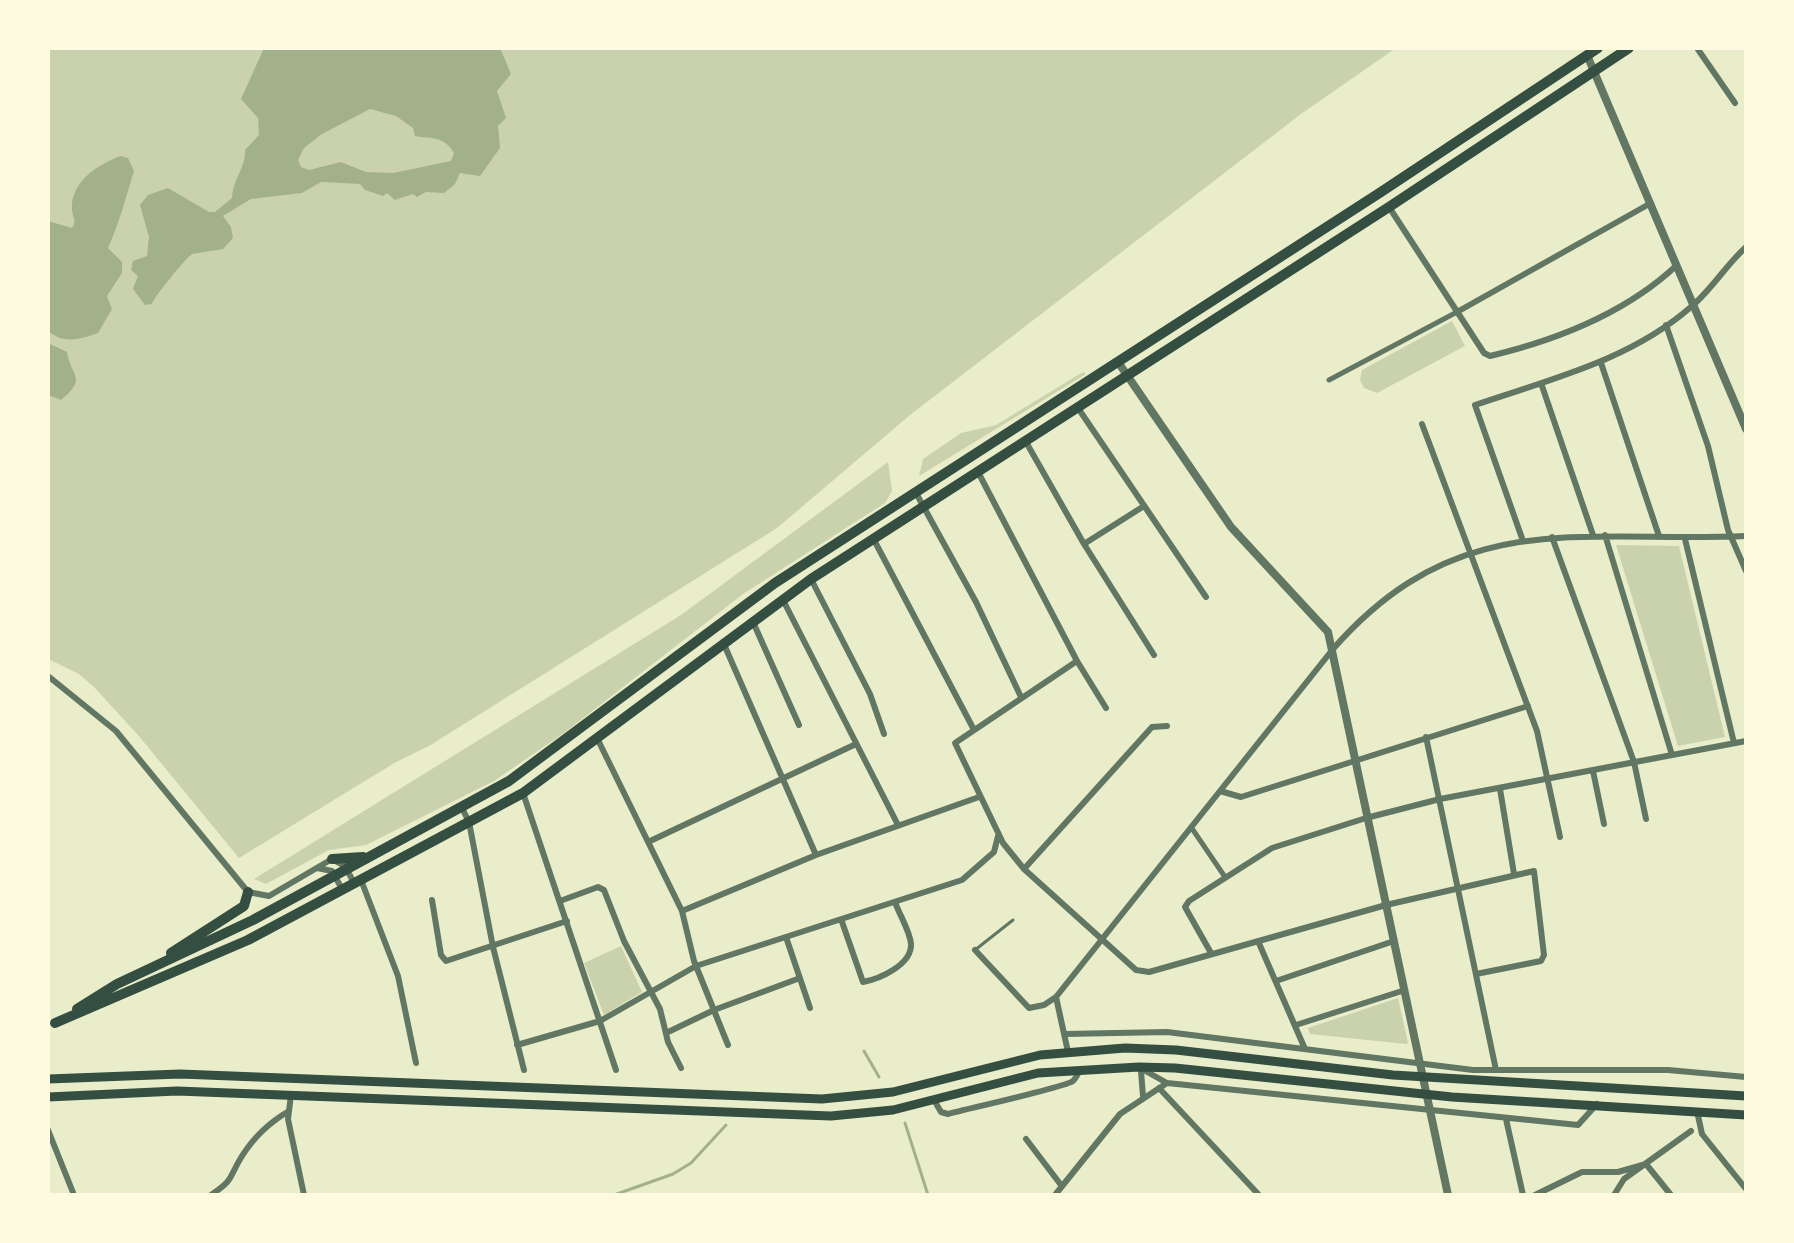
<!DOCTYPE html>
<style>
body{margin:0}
#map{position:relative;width:1794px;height:1243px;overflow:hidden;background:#e9edc9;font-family:Inter,sans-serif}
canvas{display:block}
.frame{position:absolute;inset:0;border:50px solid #fefae0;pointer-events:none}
</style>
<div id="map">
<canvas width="1794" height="1243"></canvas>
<div class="frame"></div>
</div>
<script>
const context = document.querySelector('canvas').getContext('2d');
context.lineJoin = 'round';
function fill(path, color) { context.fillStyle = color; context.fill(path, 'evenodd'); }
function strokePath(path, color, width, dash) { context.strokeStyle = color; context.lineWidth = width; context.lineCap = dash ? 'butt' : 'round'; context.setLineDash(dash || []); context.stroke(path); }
fill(new Path2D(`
 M 48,48 L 1396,48 L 1301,114 L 910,415 L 777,528 L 429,746 L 396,762 L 239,858 L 138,735 L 93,686 L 79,674 L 48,659 Z
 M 1452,321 L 1465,346 L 1377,393 L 1364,388 L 1360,380 L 1362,370 Z
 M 1083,372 L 1086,374 L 919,476 L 923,459 L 961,433 L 996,425 Z
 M 888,462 L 892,491 L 885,503 L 743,594 L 564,733 L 494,781 L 366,845 L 329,850 L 266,884 L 254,879 L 681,615 Z
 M 1616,545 L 1679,546 L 1725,737 L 1678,746 Z
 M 621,946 L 642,992 L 604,1015 L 584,963 Z
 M 1398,998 L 1408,1043 L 1406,1044 L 1310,1034 L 1308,1028 Z`), '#cad2ad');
fill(new Path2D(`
 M 264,48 L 500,48 L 511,74 L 497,91 L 506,118 L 498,126 L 500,148 L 480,176 L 460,173 L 455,184 L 444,193 L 426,192 L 417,197 L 413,194 L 395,200 L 387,193 L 383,196 L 365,190 L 360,184 L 321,182 L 302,193 L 251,199 L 223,216 L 231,227 L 233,238 L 223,249 L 192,254 C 184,260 154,297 152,304 L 145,305 L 133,289 L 138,276 L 131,270 L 133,261 L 147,256 L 149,237 L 140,205 L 148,195 L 168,188 L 209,212 L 215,212 L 232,198 C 233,179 246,167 245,150 L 259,135 L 258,118 L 241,99 ZM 370,109 L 396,116 L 413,128 L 415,136 C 433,139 444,136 454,153 L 451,161 L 393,173 L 366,172 L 341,162 L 309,170 L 301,167 L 298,160 L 304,148 L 322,134 Z
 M 121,156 L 128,158 L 134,171 C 125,200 120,221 108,248 L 122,262 L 122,273 L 107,296 L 112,309 L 98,333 C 80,339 65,345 48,331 L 48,221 L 72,228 C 77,220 73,219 72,210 C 70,182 98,164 121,156 Z
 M 48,343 L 67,352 C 71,377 88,378 61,400 L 48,395 Z`), '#a3b18a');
strokePath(new Path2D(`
 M 864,1051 L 879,1077
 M 905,1123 L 928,1195
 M 614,1195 L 673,1174 L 691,1163 L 726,1125`), '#a3b18a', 3);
strokePath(new Path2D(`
 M 975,950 L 1013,920`), '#617663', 3);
strokePath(new Path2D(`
 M 1329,380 L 1457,312
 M 1191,827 L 1225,877`), '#617663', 5);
strokePath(new Path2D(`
 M 1697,48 L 1735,103
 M 1389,207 L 1484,353 L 1490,356 C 1557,340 1627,312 1677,265
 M 1457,312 L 1651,203
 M 1666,325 L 1708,446 L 1728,530 L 1746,571
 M 1601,363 L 1659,536
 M 1541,383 L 1593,535
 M 1078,408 L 1206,597
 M 1422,424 L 1537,731 L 1560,837
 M 1026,442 L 1084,544 L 1154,655
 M 978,472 L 1077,661 L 1106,708
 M 916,493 L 976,602 L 1021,697
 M 1605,535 L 1672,755
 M 1552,537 L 1634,762 L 1646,819
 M 873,538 L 973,728
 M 1685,539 L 1734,743
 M 1523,541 L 1475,405 C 1551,379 1631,360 1692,306 C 1712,289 1726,265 1746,247
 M 1084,544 L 1144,506
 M 811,579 L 870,694 L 884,734
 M 783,600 L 898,825
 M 753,622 L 799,725
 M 723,642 L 816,855
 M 1077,661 L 955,743 L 1003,843 L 1024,869 L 1136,970 L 1149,972 L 1386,905 L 1534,871 L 1544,955 L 1541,961 L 1476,974
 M 48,676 L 116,731 L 248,892 L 269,896 L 332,859 L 345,866 L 354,883
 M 1426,737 L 1496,1070
 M 597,738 L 682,911 L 694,961 L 728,1045
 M 1593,771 L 1604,824
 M 1500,789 L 1514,874
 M 1220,791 L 1241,797 L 1528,706
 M 523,793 L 616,1070
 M 462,808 L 469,822 L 493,947 L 524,1070
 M 648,842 L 856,744
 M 317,868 L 332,871 L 342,889
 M 1024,869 L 1152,727 L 1167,726
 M 361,880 L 398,976 L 416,1063
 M 432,900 L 441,955 L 446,961 L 567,921
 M 560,901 L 598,887 L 604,890 L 624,941 L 660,1009 L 668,1042 L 681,1068
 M 682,911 L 816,855 L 979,797
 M 841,919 L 863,982 C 879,979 912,965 911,944 C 910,931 899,914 895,902
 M 786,937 L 810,1008
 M 1258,941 L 1305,1049
 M 975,950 L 1029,1008 L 1044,1005 L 1056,997 L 1333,649 C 1459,506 1578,543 1746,536
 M 1211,953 L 1185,907 L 1189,901 L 1272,848 L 1366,818 L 1440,799 L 1746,741
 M 1276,981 L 1394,941
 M 1056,997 L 1068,1052
 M 1296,1025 L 1405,990
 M 666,1033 L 714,1010 L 800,978
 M 1065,1034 L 1167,1032 L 1473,1070 L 1668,1070 L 1746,1077
 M 517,1045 L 600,1021 L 696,966 L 962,880 L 994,852 L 998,836
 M 1142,1069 L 1167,1083
 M 1141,1071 L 1143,1096
 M 1159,1088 L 1259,1195
 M 291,1095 L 288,1119 L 304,1195
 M 934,1100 L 941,1112 L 948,1114 C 966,1109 1066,1087 1073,1081 C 1076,1078 1078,1074 1080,1070
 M 1697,1111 L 1702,1134 L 1746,1189
 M 1506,1119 L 1523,1195
 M 48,1130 L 74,1195
 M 1026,1139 L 1061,1185
 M 211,1195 C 236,1178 228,1178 242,1156 C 254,1137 270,1122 289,1111
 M 1055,1195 L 1120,1114 L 1167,1083 L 1578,1125 L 1597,1104
 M 1535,1195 L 1582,1172 L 1618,1172 L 1646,1164 L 1671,1195
 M 1614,1195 L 1624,1179 L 1691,1131`), '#617663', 6);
strokePath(new Path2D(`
 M 1587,55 L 1746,429
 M 1118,362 L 1231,527 L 1328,632 L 1448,1195`), '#617663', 8);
strokePath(new Path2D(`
 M 48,1079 L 180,1074 L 822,1099 L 893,1092 L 1040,1055 L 1125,1048 L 1176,1050 L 1393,1075 L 1746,1096
 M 48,1097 L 177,1091 L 831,1116 L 893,1110 L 1038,1073 L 1139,1067 L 1175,1068 L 1452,1097 L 1746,1115`), '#344e41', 9);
strokePath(new Path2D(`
 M 332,859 L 363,857
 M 171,953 L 244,906 L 248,892
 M 77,1009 L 117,984 L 253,920 L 509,781 L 775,583 L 1381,192 L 1598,48
 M 55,1023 L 248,940 L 523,793 L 811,579 L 1389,207 L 1629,48`), '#344e41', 10);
</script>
